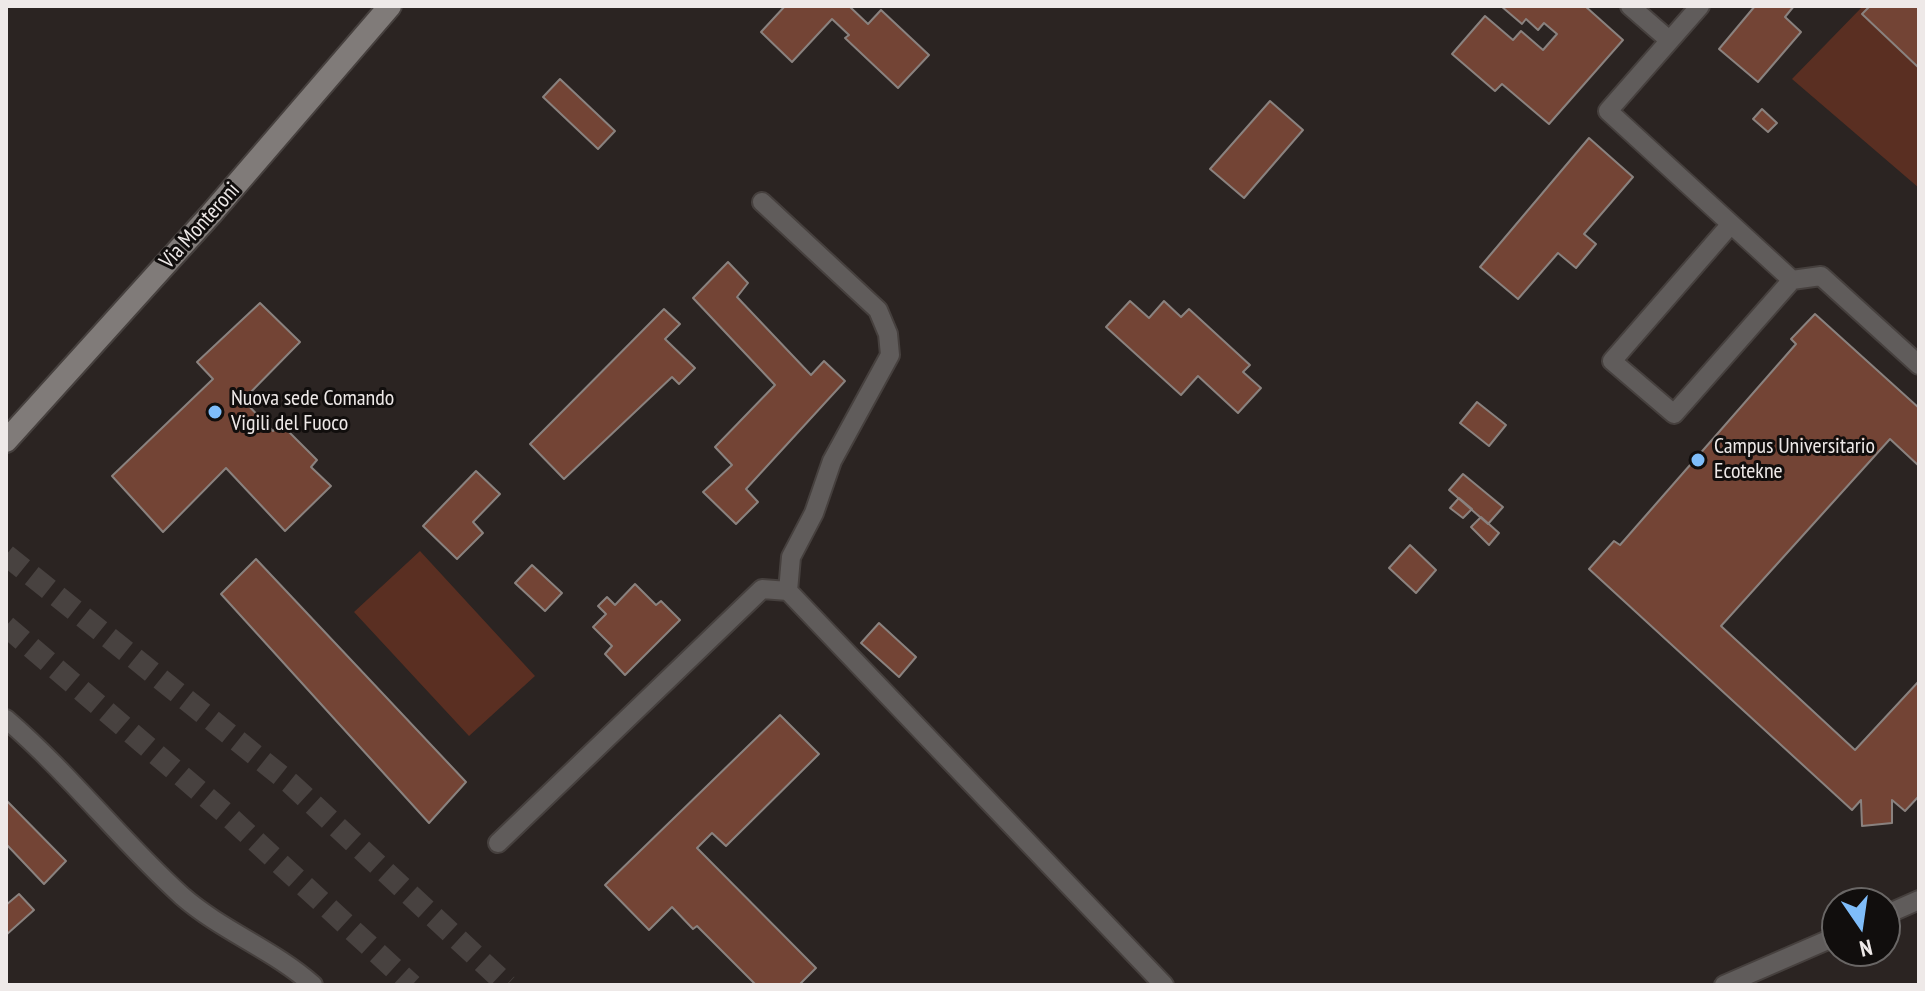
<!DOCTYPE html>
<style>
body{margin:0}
#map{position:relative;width:1925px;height:991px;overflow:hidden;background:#2b2422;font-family:"PT Sans Narrow",sans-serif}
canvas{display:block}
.frame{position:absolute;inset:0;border:8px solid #eee9e8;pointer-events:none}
.north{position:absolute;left:1821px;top:887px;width:80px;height:80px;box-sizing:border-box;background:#110e0d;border:2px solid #696665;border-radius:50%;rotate:167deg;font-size:22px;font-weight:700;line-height:32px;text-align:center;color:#eee9e8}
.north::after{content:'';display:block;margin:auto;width:28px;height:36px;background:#7fbdfa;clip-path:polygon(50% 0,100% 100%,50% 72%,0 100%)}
</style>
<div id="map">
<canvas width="1925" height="991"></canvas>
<div class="frame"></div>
<div class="north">N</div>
</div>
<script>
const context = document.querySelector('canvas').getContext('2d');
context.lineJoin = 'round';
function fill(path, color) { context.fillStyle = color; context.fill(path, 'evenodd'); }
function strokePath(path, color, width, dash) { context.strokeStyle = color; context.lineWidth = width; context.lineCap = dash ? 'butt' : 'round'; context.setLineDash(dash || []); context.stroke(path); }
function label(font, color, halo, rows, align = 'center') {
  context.font = font + ' "PT Sans Narrow",sans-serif'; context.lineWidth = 6; context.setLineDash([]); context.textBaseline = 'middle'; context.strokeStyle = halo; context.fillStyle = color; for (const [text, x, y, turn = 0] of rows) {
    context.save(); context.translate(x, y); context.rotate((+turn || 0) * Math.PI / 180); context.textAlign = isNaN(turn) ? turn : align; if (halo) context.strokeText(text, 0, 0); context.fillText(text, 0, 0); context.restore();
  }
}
fill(new Path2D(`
 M 1863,6 L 1919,6 L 1919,188 L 1792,79 Z
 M 420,551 L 535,676 L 469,736 L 354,612 Z`), '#5a2f22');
const building = new Path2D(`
 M 785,6 L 849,6 L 868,24 L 881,10 L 929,55 L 898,88 L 845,38 L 849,35 L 832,19 L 792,62 L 761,32 Z
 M 1501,6 L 1585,6 L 1623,40 L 1549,124 L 1502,84 L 1495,91 L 1452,54 L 1485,16 L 1513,40 L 1521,31 L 1543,50 L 1557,34 L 1544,23 L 1538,30 L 1526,19 L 1522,24 Z
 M 1755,6 L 1794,6 L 1785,17 L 1801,32 L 1758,82 L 1719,49 Z
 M 1870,6 L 1919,6 L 1919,68 L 1862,14 Z
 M 560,79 L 615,131 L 598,149 L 543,97 Z
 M 1270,101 L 1303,130 L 1244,198 L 1210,169 Z
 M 1762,109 L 1777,123 L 1768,132 L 1753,119 Z
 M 1589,138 L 1633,177 L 1584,234 L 1596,244 L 1576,268 L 1558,253 L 1518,299 L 1480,267 Z
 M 728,262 L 748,283 L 737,297 L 811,375 L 824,361 L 845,381 L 746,489 L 758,502 L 736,524 L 703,492 L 732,465 L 715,447 L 775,385 L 693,298 Z
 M 1130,301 L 1149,318 L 1164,301 L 1181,317 L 1189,309 L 1250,365 L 1243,372 L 1261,388 L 1238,413 L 1198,376 L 1181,395 L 1106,327 Z
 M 260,303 L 300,342 L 243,400 L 273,431 L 280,423 L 317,460 L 311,467 L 331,486 L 285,531 L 226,468 L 163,532 L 112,476 L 213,379 L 197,362 Z
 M 664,309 L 680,324 L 665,339 L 695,368 L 679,384 L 672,377 L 564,479 L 530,444 Z
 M 1815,314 L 1919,408 L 1919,466 L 1890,439 L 1721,626 L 1855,750 L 1919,681 L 1919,796 L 1905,811 L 1892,800 L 1892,823 L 1862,826 L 1861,800 L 1852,810 L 1589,569 L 1614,541 L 1620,545 L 1796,344 L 1791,339 Z
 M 1477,402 L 1506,425 L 1489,446 L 1460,423 Z
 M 476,471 L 500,494 L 473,522 L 483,533 L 457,559 L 423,526 Z
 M 1463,474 L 1503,507 L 1488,524 L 1449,490 Z
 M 1459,498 L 1472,509 L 1463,518 L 1450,508 Z
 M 1481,517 L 1499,533 L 1489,545 L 1471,527 Z
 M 1410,545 L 1436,570 L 1416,593 L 1389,568 Z
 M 256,559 L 466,782 L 429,823 L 221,594 Z
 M 532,565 L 562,593 L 545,611 L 515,583 Z
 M 635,584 L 656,605 L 661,601 L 680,620 L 625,675 L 605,654 L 612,646 L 593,627 L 606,614 L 598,606 L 607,597 L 615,605 Z
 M 879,623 L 916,657 L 899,677 L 861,643 Z
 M 780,715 L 819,754 L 726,846 L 712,833 L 697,848 L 816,968 L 799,985 L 756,985 L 697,926 L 693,929 L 672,907 L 649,930 L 605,885 Z
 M 6,800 L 66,861 L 44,884 L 6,844 Z
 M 19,894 L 34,910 L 6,935 L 6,905 Z`);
fill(building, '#734435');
strokePath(building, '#8a827f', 2);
strokePath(new Path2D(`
 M 6,555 L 290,783 L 507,985
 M 6,626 L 225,813 L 412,985`), '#484240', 22, [22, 11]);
const service = new Path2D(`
 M 1630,6 L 1669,40
 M 1700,6 L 1608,111 L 1792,280
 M 762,202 L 878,310 L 888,334 L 890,355 L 832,461 L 814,513 L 791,557 L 788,591
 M 1731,224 L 1612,361 L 1674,414 L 1792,280 L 1821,276 L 1919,365
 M 6,719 C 70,774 120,840 182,896 C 222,931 274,950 313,985
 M 498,843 L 762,589 L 788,591 L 1164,985
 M 1885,915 L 1919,900
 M 1724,985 L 1837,936`);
const secondary = new Path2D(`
 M 6,441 L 211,214 L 390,6`);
strokePath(service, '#46403e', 22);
strokePath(secondary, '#46403e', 26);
strokePath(service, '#605c5b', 18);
strokePath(secondary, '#807b79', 22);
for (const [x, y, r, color] of [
 [215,412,8,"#7fbdfa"],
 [1698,460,8,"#7fbdfa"]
]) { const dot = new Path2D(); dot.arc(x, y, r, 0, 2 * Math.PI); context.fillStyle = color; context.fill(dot); strokePath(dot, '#110e0d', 3); }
label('22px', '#eee9e8', '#110e0d', [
 ["Via Monteroni",200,226,-48]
]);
label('22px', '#eee9e8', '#110e0d', [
 ["Nuova sede Comando",231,399],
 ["Vigili del Fuoco",231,424],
 ["Campus Universitario",1714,447],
 ["Ecotekne",1714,472]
], 'left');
</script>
